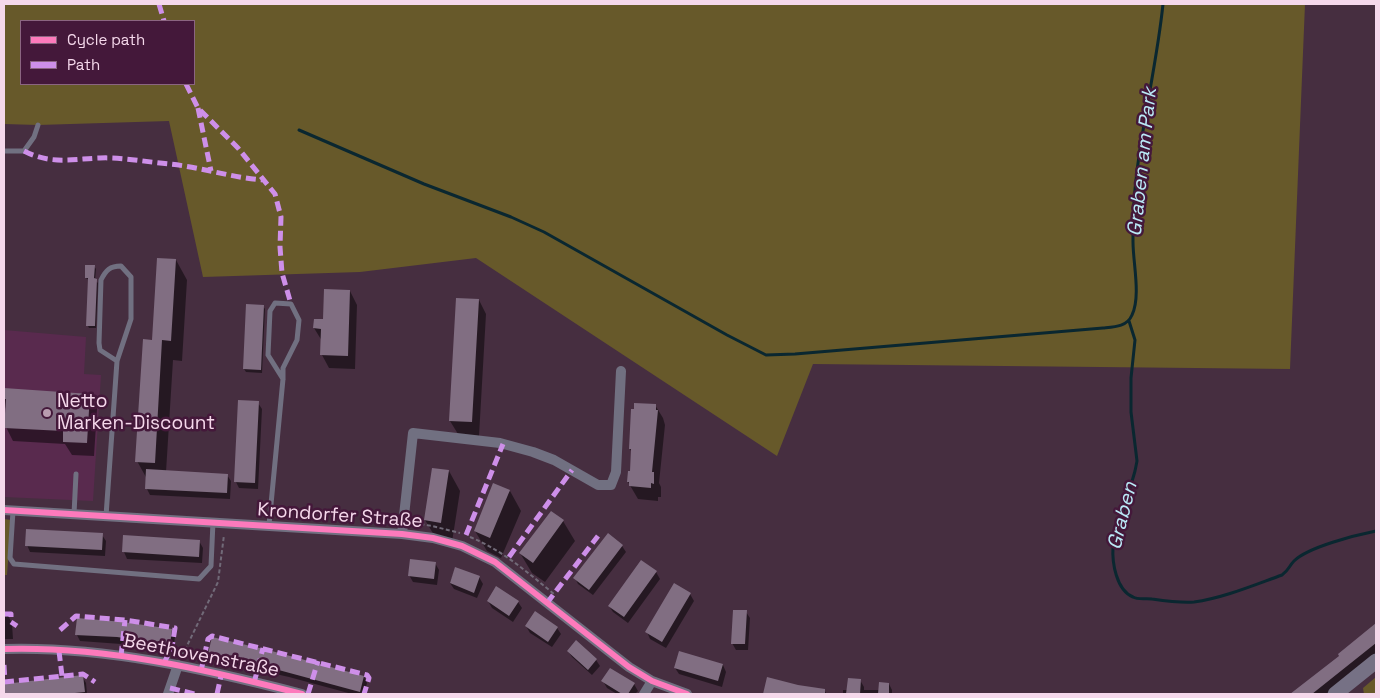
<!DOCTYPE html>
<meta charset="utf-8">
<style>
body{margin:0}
#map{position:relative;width:1380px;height:698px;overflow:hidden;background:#462e40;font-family:"Space Grotesk",sans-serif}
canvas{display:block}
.frame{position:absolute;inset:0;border:5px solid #f5d8eb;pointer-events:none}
.legend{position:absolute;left:20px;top:20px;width:175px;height:65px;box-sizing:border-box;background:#44183a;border:1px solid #8b6581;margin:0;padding:6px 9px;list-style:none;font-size:15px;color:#f5d8eb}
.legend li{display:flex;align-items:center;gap:10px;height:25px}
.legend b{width:25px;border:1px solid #8b6581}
</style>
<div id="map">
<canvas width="1380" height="698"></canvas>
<div class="frame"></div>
<ul class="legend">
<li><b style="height:6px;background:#fd7abc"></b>Cycle path</li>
<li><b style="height:6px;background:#ce8fe9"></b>Path</li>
</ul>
</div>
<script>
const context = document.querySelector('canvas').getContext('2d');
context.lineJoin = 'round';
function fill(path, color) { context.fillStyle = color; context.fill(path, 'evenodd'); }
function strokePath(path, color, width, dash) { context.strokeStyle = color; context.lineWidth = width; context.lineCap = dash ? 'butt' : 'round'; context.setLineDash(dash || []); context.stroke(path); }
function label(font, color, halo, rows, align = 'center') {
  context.font = font + ' "Space Grotesk",sans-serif'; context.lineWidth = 5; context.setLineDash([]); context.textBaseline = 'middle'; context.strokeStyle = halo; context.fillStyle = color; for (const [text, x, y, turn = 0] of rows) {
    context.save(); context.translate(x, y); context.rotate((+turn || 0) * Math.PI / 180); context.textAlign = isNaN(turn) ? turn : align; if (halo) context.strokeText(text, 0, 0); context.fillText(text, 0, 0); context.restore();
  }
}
fill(new Path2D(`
 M 4,330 L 86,337 L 84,374 L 101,375 L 93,501 L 4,497 Z`), '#592a4e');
fill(new Path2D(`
 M 4,4 L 1305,4 L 1290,369 L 813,364 L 777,456 L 476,258 L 360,272 L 203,277 L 169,121 L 38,125 L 4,124 ZM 21,21 L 194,21 L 194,84 L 21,84 Z
 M 4,519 L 11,520 L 7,575 L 4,575 Z
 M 1376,677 L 1376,694 L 1364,694 L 1363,688 Z`), '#67592a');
fill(new Path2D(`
 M 176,260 L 187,280 L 182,361 L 173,360 L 166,472 L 227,475 L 231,481 L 230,499 L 150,495 L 147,489 L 147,479 L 137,461 L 153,341 Z
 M 94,266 L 96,269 L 95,280 L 98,283 L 96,328 L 89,328 L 88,326 L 90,281 L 86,278 Z
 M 350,291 L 357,305 L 355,369 L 329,368 L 322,355 L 322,341 L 314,328 Z
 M 479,300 L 486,314 L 479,436 L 458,434 L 450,421 Z
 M 263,306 L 265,309 L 262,373 L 246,372 L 244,369 Z
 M 4,390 L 89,395 L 97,409 L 94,456 L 72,455 L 65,444 L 13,441 L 6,427 L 7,411 L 4,405 Z
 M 258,403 L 262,409 L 258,489 L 239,488 L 236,482 Z
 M 655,405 L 663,418 L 665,425 L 659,483 L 661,487 L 661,497 L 658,497 L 658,501 L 638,499 L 628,482 L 631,472 L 632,453 L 630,449 Z
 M 449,471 L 460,491 L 452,542 L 437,540 L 425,520 Z
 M 510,491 L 521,511 L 501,558 L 487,551 L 475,531 Z
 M 551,513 L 563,521 L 575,541 L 545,582 L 532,573 L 520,553 Z
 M 102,535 L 106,541 L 105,556 L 30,552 L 27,545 Z
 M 608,535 L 622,546 L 626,552 L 593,595 L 578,584 L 575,578 Z
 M 124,537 L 199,541 L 203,548 L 202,563 L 127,559 L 124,552 Z
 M 435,563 L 439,570 L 437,585 L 413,582 L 409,575 Z
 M 455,569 L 479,577 L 483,584 L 477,598 L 454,589 L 450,583 Z
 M 656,572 L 660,579 L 628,623 L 613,612 L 609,606 Z
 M 690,594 L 694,601 L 666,648 L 650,639 L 647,632 Z
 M 488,601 L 518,602 L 522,608 L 513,622 L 492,608 Z
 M 746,612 L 750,618 L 748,650 L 736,650 L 732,643 Z
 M 4,617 L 9,617 L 12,624 L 13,639 L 4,639 Z
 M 1376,625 L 1376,660 L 1333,694 L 1292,694 L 1341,656 L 1340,655 Z
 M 526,626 L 557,628 L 561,634 L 552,647 L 530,633 Z
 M 171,630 L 175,637 L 173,651 L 121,644 L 80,641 L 77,635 Z
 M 568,651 L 596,660 L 600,666 L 592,675 L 572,657 Z
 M 209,654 L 364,677 L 367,683 L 364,694 L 352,694 L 289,677 L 213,660 Z
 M 723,665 L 726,672 L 722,687 L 679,674 L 675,668 Z
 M 82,676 L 86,683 L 87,694 L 4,694 L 4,685 Z
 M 860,680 L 864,687 L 864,690 L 880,690 L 889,684 L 892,690 L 892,694 L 843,694 L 843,690 L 848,690 Z
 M 603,681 L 634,684 L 638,691 L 635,694 L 617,694 L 607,688 Z
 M 798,686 L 824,690 L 827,694 L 765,693 Z`), '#0007');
strokePath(new Path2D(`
 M 299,130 L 424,184 L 511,217 L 544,232 L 727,335 L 766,355 L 795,354 L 1103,328 C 1114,327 1127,327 1132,315 C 1141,296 1133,263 1133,242 C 1131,162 1155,83 1163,4
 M 1129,321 L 1135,340 L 1131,378 L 1131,412 L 1137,461 L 1135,471 L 1113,547 C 1112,562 1116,590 1133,597 C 1138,600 1146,598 1152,599 C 1166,601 1180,603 1194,602 C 1223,598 1254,585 1282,575 C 1289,570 1289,566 1294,561 C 1308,547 1356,535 1376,531`), '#0a2730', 3);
fill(new Path2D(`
 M 157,258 L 176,259 L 171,341 L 162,340 L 155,463 L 135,462 L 143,339 L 152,340 Z
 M 85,265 L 95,265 L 94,278 L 97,279 L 95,326 L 86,326 L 88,278 L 85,278 Z
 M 324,289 L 350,290 L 348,356 L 320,355 L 321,329 L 313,328 L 314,319 L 323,319 Z
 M 456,298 L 479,299 L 472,422 L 449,421 Z
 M 246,304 L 264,305 L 261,370 L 243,369 Z
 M 4,388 L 90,394 L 87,443 L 63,442 L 63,431 L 4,428 L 6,399 L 4,399 Z
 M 238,400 L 259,401 L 255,483 L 234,482 Z
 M 634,403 L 656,404 L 656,410 L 658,410 L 652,472 L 654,472 L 654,484 L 651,483 L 651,488 L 629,486 L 629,482 L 627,482 L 628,471 L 630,471 L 631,449 L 629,449 L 631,409 L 634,409 Z
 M 432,468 L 449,470 L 441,523 L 424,520 Z
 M 146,469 L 228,474 L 227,493 L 145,489 Z
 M 493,483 L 510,490 L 490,538 L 474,531 Z
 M 551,511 L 564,520 L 533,563 L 519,553 Z
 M 26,529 L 103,533 L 102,550 L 25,546 Z
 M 608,533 L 623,545 L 589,590 L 573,578 Z
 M 123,535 L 200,540 L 199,557 L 122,552 Z
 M 410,559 L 436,562 L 434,579 L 408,576 Z
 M 641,560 L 657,571 L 624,617 L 608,606 Z
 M 455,567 L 480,576 L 474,593 L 450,583 Z
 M 674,583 L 691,593 L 662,642 L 645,632 Z
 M 496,586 L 519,601 L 509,616 L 487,601 Z
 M 733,610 L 747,610 L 745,644 L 731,644 Z
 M 535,611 L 558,627 L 548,642 L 525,626 Z
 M 77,618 L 123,622 L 172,629 L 170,645 L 117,637 L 75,635 Z
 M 1376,623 L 1376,643 L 1312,694 L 1290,694 L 1339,656 L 1338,654 Z
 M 212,637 L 268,650 L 364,676 L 360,692 L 249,662 L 208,654 Z
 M 576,640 L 597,659 L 588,670 L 567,651 Z
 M 679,651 L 723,664 L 718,681 L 674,668 Z
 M 610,668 L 635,683 L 628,694 L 622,694 L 601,681 Z
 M 83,675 L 85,692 L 65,694 L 4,694 L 4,684 Z
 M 767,677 L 798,685 L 825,689 L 825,694 L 763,694 Z
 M 848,678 L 861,679 L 860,694 L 846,694 Z
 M 879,682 L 889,683 L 889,694 L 878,694 Z`), '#816e82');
strokePath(new Path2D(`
 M 414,523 L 432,526 L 460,533
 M 470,537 C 502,550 527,572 554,594
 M 182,656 L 218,582 L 224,535`), '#716a78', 2, [4, 2.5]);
strokePath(new Path2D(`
 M 4,151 L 24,151 L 34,137 L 38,125
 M 13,511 L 10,558 L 14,564 L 199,579 L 211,566 L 213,522
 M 74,514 L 76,474
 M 106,516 L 117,361 L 131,319 L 131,277 L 121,266 C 110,266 106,270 101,280 L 99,343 L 100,350 L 117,361
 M 269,525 L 283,379 L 283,368 L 297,340 L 299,320 L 291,304 L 275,303 L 270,311 L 268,355 L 283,379`), '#717081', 5);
strokePath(new Path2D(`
 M 4,510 L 402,534 L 433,538 L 462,546 L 495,562 L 629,667 L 652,681 L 687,694
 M 402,534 L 413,433 L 500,443 L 533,452 L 554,460 L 598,485 L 611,485 L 616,472 L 621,371
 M 4,649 C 104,646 205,669 302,694
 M 168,694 L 178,665
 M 644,694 L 652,681`), '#717081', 10);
strokePath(new Path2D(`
 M 1335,694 L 1376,661`), '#767185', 15);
strokePath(new Path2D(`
 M 159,4 L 164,21
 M 186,84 L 198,108 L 238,148 L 275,194 L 281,217 L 280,247 L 282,273 L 291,304
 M 198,108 L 211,171
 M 24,151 C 51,165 72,159 100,158 C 121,157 147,162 169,164 C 201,167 232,178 264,180
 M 466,535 L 503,444
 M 509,557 L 572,470
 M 547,603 L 598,536
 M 4,614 L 11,614 L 11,622 L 17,626
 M 60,630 L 76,616 L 125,620 L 175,628 L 172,647 L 164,663
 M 59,651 L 62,676
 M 121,656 L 125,620
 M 4,665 L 5,682
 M 201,671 L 208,639 L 212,636 L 367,675 L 369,678 L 364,694
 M 4,682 L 83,674 L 95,682
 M 254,683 L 263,648
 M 170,688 L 195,694
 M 217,694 L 221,676
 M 308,694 L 318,661`), '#ce8fe9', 5, [10, 5]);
strokePath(new Path2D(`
 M 4,510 L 402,534 L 433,538 L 462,546 L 495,562 L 629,667 L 652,681 L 687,694
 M 4,649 C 104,646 205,669 302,694`), '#fd7abc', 6);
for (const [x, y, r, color] of [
 [47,413,5,"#b89caf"]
]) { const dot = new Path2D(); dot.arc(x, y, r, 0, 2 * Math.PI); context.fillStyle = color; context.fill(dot); strokePath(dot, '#44183a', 2); }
label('19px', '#f5d8eb', '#44183a', [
 ["Netto",57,402],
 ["Marken-Discount",57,424]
], 'left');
label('19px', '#f5d8eb', '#44183a', [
 ["Krondorfer Straße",340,516,4],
 ["Beethovenstraße",201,656,11]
]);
label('italic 20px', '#baeaf7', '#44183a', [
 ["Graben am Park",1143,162,-84],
 ["Graben",1123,516,-76]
]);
</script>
